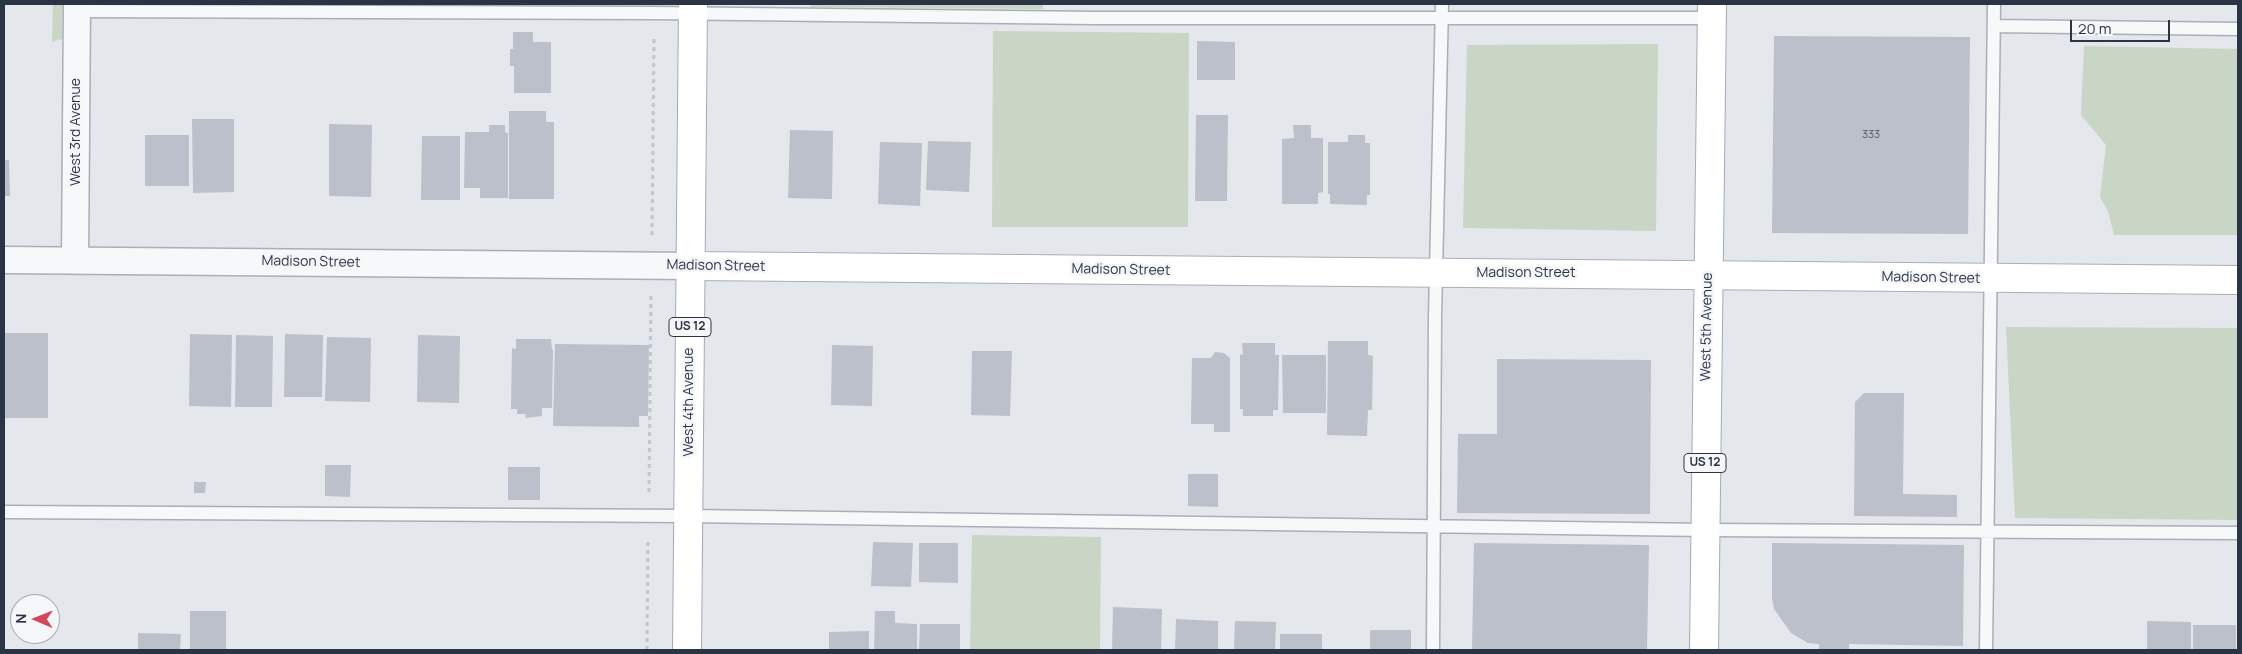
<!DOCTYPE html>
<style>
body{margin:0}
#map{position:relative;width:2242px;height:654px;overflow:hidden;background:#e4e7ec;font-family:Manrope,sans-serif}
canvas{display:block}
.frame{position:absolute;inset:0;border:5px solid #2b3445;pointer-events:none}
.north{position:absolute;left:10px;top:594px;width:50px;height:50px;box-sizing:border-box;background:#f4f6f9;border:1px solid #a4a8b1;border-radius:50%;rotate:271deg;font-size:14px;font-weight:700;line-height:20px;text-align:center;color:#2b3445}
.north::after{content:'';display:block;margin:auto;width:18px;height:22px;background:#d1495b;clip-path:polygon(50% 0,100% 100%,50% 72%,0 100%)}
.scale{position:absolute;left:2070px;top:20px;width:100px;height:22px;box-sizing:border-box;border:2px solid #2b3445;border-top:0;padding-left:6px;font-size:15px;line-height:18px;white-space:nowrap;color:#2b3445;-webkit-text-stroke:4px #f4f6f9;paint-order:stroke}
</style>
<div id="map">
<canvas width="2242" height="654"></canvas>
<div class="frame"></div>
<div class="north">N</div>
<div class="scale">20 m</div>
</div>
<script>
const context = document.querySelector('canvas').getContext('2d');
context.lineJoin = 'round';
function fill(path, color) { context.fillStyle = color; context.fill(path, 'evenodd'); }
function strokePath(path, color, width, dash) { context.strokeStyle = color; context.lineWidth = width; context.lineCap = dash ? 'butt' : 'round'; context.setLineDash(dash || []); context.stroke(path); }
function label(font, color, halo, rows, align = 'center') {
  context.font = font + ' Manrope,sans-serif'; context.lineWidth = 5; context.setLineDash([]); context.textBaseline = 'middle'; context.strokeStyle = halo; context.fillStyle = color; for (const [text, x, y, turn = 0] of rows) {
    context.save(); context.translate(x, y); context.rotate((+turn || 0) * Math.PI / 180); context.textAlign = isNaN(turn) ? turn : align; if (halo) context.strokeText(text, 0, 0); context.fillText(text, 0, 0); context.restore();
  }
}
fill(new Path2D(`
 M 53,4 L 62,4 L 62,39 L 52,42 Z
 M 811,4 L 1043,4 L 1043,9 L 811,7 Z
 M 993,31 L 1189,33 L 1188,227 L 992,227 Z
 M 1658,44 L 1656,231 L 1463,228 L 1467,45 Z
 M 2084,46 L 2238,49 L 2238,235 L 2114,235 L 2108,211 L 2100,197 L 2106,145 L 2081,115 Z
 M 2006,327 L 2238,328 L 2238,520 L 2015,518 Z
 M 972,535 L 1101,537 L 1100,650 L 970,650 Z`), '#c9d6c5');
fill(new Path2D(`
 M 513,32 L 533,32 L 533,42 L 551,42 L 551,93 L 514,93 L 514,66 L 510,66 L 510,49 L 513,49 Z
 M 1774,36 L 1970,37 L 1968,234 L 1772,233 Z
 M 1197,41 L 1235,42 L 1235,80 L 1197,80 Z
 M 509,111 L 546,111 L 546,122 L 554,122 L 554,199 L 509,199 Z
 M 1196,115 L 1228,115 L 1227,201 L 1195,201 Z
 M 192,119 L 234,119 L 234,192 L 193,193 Z
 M 329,124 L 372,125 L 371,197 L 329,196 Z
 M 489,125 L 505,125 L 505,132 L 508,133 L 508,198 L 480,198 L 480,188 L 464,188 L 465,132 L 489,132 Z
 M 1293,125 L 1311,125 L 1311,138 L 1323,138 L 1323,192 L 1318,193 L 1318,204 L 1282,204 L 1282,139 L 1294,138 Z
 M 790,130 L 833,131 L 832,199 L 788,198 Z
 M 145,135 L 189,135 L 189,186 L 145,186 Z
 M 1348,135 L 1365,135 L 1365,143 L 1370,143 L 1370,195 L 1367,195 L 1367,205 L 1330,204 L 1330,194 L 1328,194 L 1328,142 L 1348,142 Z
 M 422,136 L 460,136 L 460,200 L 421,200 Z
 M 928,141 L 971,142 L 969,192 L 926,190 Z
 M 880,142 L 922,143 L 920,206 L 878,204 Z
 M 4,160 L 9,160 L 10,196 L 4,196 Z
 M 5,333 L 48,333 L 48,418 L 4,418 Z
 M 190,334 L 232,335 L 231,407 L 189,406 Z
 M 285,334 L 323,335 L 322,397 L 284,397 Z
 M 236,335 L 273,336 L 272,407 L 235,407 Z
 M 418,335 L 460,336 L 459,403 L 417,402 Z
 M 327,337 L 371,338 L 370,402 L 325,401 Z
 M 516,339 L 551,339 L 552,350 L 553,350 L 552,408 L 542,408 L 542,416 L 525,418 L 526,414 L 517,414 L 517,409 L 511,409 L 512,348 L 516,349 Z
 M 1328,341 L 1368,341 L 1368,355 L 1373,356 L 1372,410 L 1368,410 L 1367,436 L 1327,435 Z
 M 1242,343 L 1275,343 L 1275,355 L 1279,355 L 1278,410 L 1273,410 L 1273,416 L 1243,416 L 1243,409 L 1240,409 L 1240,354 L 1243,355 Z
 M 555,344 L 649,345 L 648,416 L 639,416 L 639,427 L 553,426 Z
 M 832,345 L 873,346 L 872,406 L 831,405 Z
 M 972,351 L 1012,351 L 1010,416 L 971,415 Z
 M 1215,352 L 1224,353 L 1230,358 L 1230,432 L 1214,432 L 1214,424 L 1191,424 L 1192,358 L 1211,358 Z
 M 1282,355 L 1326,355 L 1326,413 L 1283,413 Z
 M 1497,359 L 1651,360 L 1650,514 L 1457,513 L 1458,434 L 1497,434 Z
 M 1864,393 L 1904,393 L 1903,494 L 1957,495 L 1957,517 L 1854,516 L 1855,402 Z
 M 325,465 L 351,465 L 350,497 L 325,496 Z
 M 508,467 L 540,467 L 540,500 L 508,500 Z
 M 1188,474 L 1218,474 L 1218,507 L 1188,506 Z
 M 194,482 L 206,482 L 205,493 L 194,493 Z
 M 873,542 L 913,543 L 911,587 L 871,586 Z
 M 919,543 L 958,543 L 958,583 L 919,582 Z
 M 1474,543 L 1649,545 L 1647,650 L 1472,650 Z
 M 1772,543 L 1964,545 L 1963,646 L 1849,644 L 1849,650 L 1819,650 L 1819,644 L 1808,643 L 1791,633 L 1774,609 L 1772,598 Z
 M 1113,607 L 1162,609 L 1161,650 L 1112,650 Z
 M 190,611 L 226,611 L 226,650 L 190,650 Z
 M 875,611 L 895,611 L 895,623 L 917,624 L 917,650 L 874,650 Z
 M 1176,619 L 1218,621 L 1218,650 L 1175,650 Z
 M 1235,621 L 1276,622 L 1275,650 L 1234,650 Z
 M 2147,621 L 2191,622 L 2191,650 L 2147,650 Z
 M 920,624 L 960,624 L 960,650 L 919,650 Z
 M 2193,625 L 2236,625 L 2236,650 L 2193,650 Z
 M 1370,630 L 1411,630 L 1411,650 L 1370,650 Z
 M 869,631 L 869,650 L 829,650 L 829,632 Z
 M 138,633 L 181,634 L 180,650 L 138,650 Z
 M 1280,634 L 1322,634 L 1322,650 L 1280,650 Z`), '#bbc0ca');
const lane = new Path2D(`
 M 77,11 L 654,13 L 1095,18 L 1711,18
 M 1994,26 L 2238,29
 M 4,512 L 688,516 L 1705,530 L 2238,533
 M 1433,650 L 1435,317 L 1442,4
 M 1986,650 L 1994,4`);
const street = new Path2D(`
 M 4,260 L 691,266
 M 75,260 L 77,4`);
const secondary = new Path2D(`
 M 691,266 L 2238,280`);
const primary = new Path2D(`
 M 687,650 L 693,4
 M 1704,650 L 1712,4`);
strokePath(lane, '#a9aeb7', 15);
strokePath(street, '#a9aeb7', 29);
strokePath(secondary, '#a9aeb7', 30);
strokePath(primary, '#a3abb8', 30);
strokePath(new Path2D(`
 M 652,235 L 654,36
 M 649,492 L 651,296
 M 647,650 L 648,538`), '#c2c5cb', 3, [4, 4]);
strokePath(lane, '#f7f8fa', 12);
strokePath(street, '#f7f8fa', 26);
strokePath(secondary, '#fff', 28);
strokePath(primary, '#fff', 28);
label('11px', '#4f5766', null, [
 ["333",1871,135]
]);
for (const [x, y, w] of [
 [690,327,42],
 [1705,463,42]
]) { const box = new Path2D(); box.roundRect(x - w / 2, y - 9.5, w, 19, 4); context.fillStyle = '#f4f6f9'; context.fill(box); strokePath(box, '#2b3445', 1); }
label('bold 12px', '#2b3445', null, [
 ["US 12",690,327],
 ["US 12",1705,463]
]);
label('14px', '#2b3445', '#f4f6f9', [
 ["West 3rd Avenue",76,132,-90],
 ["Madison Street",311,262,1],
 ["Madison Street",716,266,1],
 ["Madison Street",1121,270,1],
 ["Madison Street",1526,273],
 ["Madison Street",1931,278,1],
 ["West 5th Avenue",1707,327,-89],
 ["West 4th Avenue",689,402,-90]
]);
</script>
